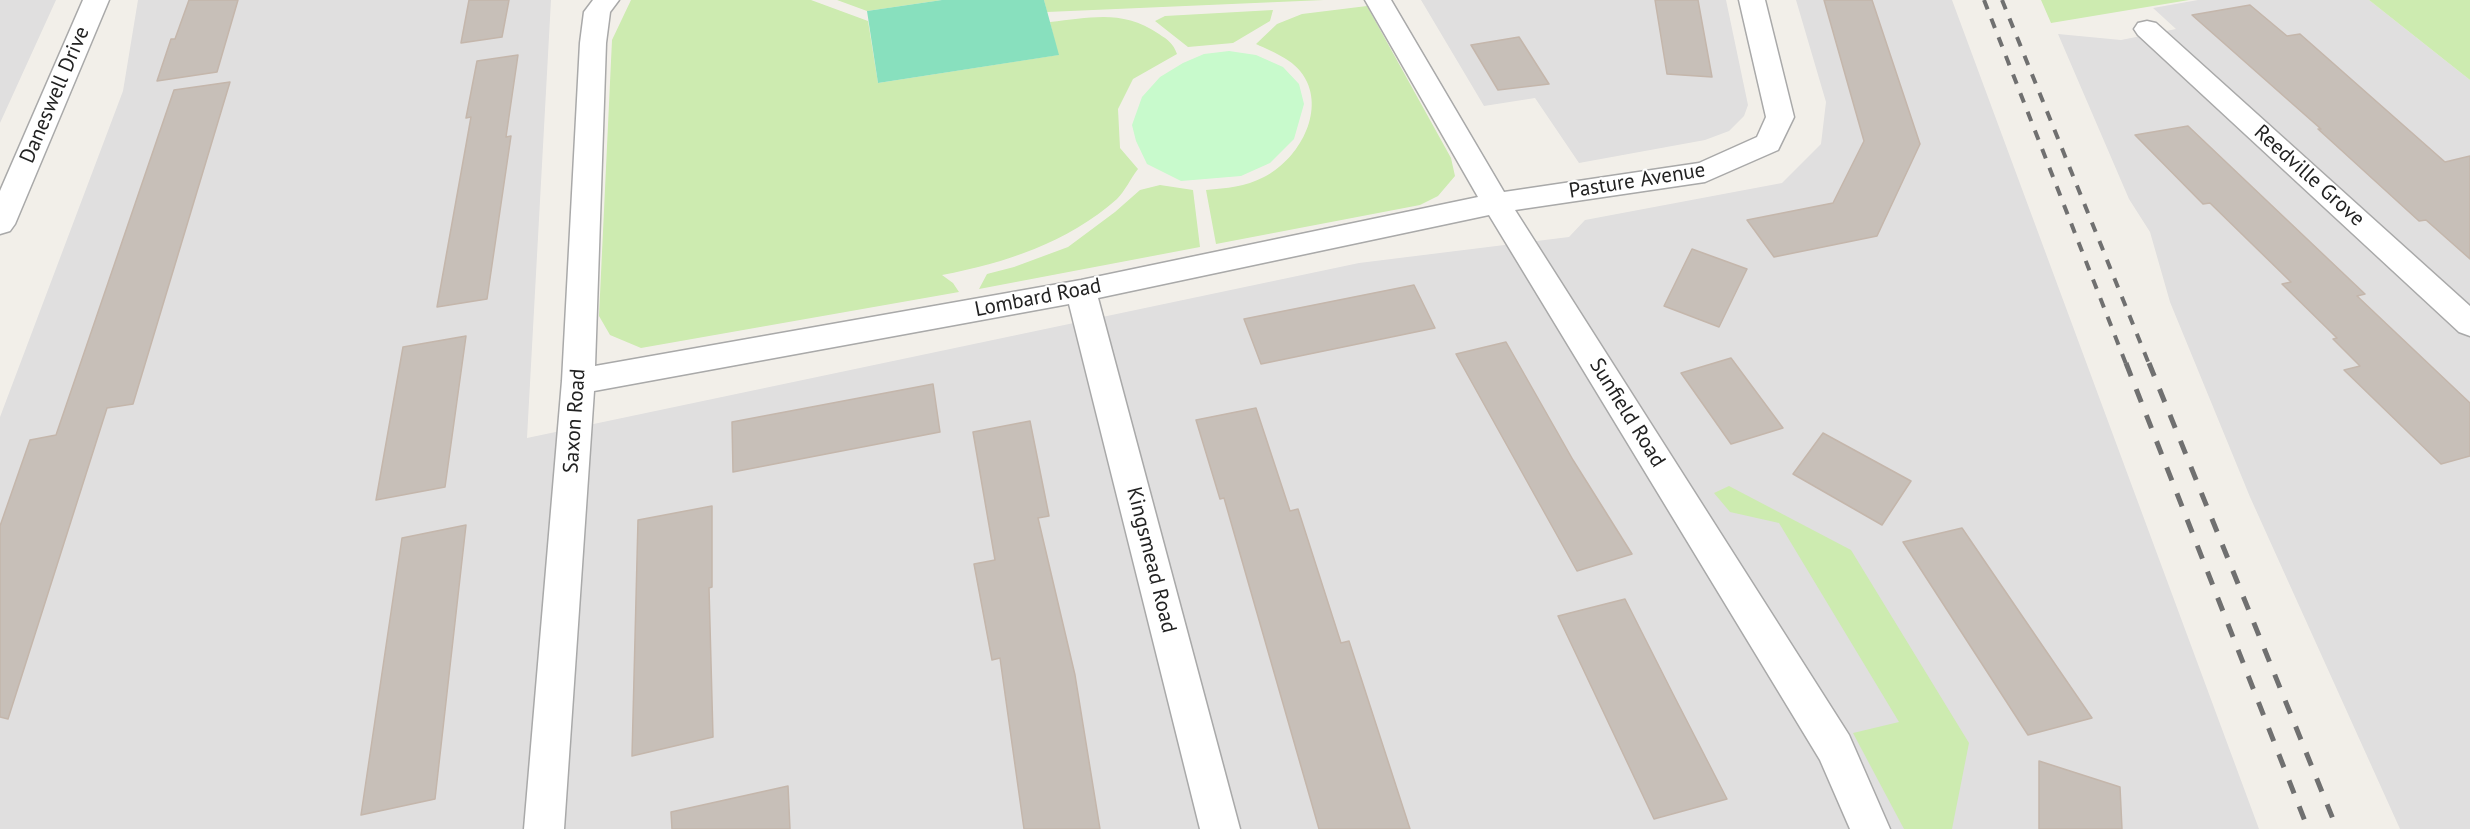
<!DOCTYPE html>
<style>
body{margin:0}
canvas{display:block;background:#f2efe9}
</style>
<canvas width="2470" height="829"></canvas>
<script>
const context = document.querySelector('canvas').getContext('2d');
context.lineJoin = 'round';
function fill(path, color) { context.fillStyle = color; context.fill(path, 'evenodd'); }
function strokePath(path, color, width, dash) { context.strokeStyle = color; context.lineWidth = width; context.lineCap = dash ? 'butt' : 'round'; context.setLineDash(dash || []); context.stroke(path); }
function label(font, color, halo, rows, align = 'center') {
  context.font = font + ' "PT Sans",sans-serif'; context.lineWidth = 4.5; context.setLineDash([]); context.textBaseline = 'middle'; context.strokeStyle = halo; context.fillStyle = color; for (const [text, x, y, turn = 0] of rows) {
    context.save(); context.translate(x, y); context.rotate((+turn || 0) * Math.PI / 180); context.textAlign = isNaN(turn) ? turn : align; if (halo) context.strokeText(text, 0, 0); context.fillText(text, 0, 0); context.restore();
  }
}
fill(new Path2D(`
 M 0,0 L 56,0 L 0,123 Z
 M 138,0 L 551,0 L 527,438 L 1359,263 L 1569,237 L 1585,220 L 1782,183 L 1821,144 L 1826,102 L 1796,0 L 1952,0 L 2259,829 L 0,829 L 0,417 L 123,91 Z
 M 1421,0 L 1726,0 L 1748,105 L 1744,116 L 1729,131 L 1705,140 L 1579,163 L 1535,98 L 1484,106 Z
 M 2198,0 L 2369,0 L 2470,80 L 2470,829 L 2400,829 L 2250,497 L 2170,302 L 2150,232 L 2129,199 L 2058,34 L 2121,40 L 2176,29 L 2153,8 Z`), '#e0dfdf');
fill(new Path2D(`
 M 631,0 L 811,0 L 868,21 L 878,83 L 1058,55 L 1050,22 C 1091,18 1122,9 1159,34 C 1168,40 1173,43 1177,54 L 1133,79 L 1118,109 L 1120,148 L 1138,169 C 1131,178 1125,191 1117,199 C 1067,243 1005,263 942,275 L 953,283 L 959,292 L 641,348 L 610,335 L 599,316 L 612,40 Z
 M 837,0 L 942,0 L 867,11 Z
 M 1044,0 L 1324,0 L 1047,12 Z
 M 2041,0 L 2189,0 L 2051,23 Z
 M 2369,0 L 2470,0 L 2470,80 Z
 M 1367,6 L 1451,158 L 1455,176 L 1438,196 L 1420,205 L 1216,244 L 1206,190 C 1227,188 1245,187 1264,177 C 1296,161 1323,117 1307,82 C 1298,61 1275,53 1256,44 L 1277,24 L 1302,14 Z
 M 1273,10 L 1270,21 L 1233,43 L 1188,47 L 1155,21 L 1165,16 Z
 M 1160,185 L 1193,190 L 1200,247 L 979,289 L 987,274 L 1014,267 L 1068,247 L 1115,212 L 1140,190 Z
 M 1729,486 L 1851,550 L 1969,743 L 1952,829 L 1904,829 L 1853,733 L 1899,722 L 1779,523 L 1730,512 L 1714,493 Z`), '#cdebb0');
fill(new Path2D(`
 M 1229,51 L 1256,55 L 1283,67 L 1299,84 L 1304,104 L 1294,139 L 1270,163 L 1241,176 L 1181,181 L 1147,164 L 1136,141 L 1132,125 L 1142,97 L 1160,77 L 1183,63 L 1204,54 Z`), '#c8facc');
fill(new Path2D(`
 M 942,0 L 1044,0 L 1059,55 L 878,83 L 867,11 Z`), '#88e0be');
const building = new Path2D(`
 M 189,0 L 238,0 L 217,72 L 157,81 L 171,39 L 175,39 Z
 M 469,0 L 509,0 L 502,37 L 461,43 Z
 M 1655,0 L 1698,0 L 1712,77 L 1667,74 Z
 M 1824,0 L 1872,0 L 1920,144 L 1877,236 L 1774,257 L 1747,220 L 1833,203 L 1864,141 Z
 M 2250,5 L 2287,36 L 2300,34 L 2445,162 L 2470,156 L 2470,259 L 2426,220 L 2419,221 L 2318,129 L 2321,129 L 2192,15 Z
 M 1519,37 L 1549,84 L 1498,90 L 1471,45 Z
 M 518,55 L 506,137 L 511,136 L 487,299 L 437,307 L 471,117 L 466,118 L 477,61 Z
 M 230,82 L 133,404 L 107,408 L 8,719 L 0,717 L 0,526 L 30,440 L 56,435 L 174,90 Z
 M 2188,126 L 2365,294 L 2357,296 L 2470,403 L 2470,456 L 2441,464 L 2344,370 L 2360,366 L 2333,339 L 2337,338 L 2282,284 L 2291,282 L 2210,203 L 2203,204 L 2135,135 Z
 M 1692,249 L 1747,269 L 1719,327 L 1664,306 Z
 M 1414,285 L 1435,328 L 1261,364 L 1244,319 Z
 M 466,336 L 445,487 L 376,500 L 403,347 Z
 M 1506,342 L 1573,460 L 1632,554 L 1577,571 L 1456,354 Z
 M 1731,358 L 1783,428 L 1731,444 L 1681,373 Z
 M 933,384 L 940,432 L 733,472 L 732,422 Z
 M 1256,408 L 1290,511 L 1298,509 L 1341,643 L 1349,641 L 1410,829 L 1319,829 L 1224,498 L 1220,499 L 1196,420 Z
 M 1030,421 L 1049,516 L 1038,518 L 1075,675 L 1100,829 L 1024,829 L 1000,658 L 992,660 L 974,564 L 995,560 L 973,432 Z
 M 1823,433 L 1911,481 L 1882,525 L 1793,474 Z
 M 712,506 L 712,587 L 709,588 L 713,737 L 632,756 L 638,520 Z
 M 466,525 L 435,799 L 361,815 L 402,538 Z
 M 1962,528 L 2057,667 L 2092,718 L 2028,735 L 1903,542 Z
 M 1625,599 L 1673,694 L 1727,799 L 1654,819 L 1558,616 Z
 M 2039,761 L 2120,787 L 2122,829 L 2039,829 Z
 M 788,786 L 790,829 L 672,829 L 671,812 Z`);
fill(building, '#c7bfb8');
strokePath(building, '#c4b6ab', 1.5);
const minor = new Path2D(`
 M 83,0 L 109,0 L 15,224 L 10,231 L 0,234 L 0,191 Z
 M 593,0 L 619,0 L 610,12 L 606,43 L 595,366 L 1081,280 L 1478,197 L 1365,0 L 1391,0 L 1504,192 L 1699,163 L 1757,137 L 1766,117 L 1739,0 L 1765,0 L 1794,117 L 1778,150 L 1705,182 L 1515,210 L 1849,735 L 1890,829 L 1850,829 L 1820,760 L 1489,215 L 1098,298 L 1240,829 L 1200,829 L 1069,304 L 594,391 L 564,829 L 524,829 L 562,381 L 580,43 L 584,12 Z
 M 2147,21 L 2156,23 L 2470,306 L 2470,336 L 2459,332 L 2138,35 L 2134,29 L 2138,23 Z`);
strokePath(minor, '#a9a9a9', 3);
fill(minor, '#fff');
strokePath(new Path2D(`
 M 1984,0 L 2126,364
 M 2002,0 L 2149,364`), '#707070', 4, [10, 10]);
strokePath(new Path2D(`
 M 2126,363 L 2308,829
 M 2149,363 L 2337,829`), '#707070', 5, [14, 14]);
label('21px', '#222', '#fff', [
 ["Daneswell Drive",55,95,-67],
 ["Reedville Grove",2309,176,42],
 ["Pasture Avenue",1637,181,-9],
 ["Lombard Road",1038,298,-11],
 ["Sunfield Road",1627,413,58],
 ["Saxon Road",575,421,-86],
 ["Kingsmead Road",1151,560,76]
]);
</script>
